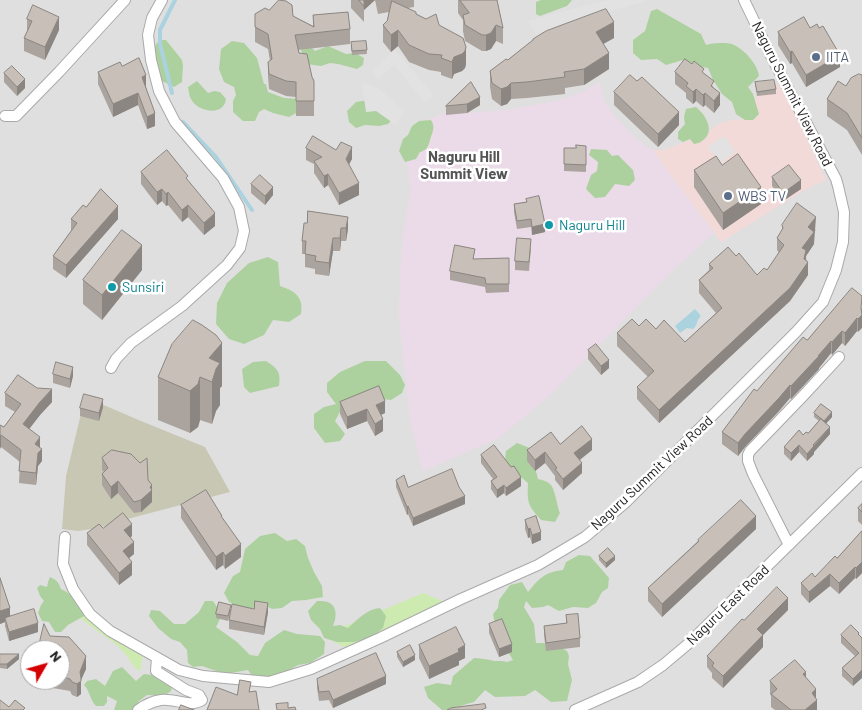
<!DOCTYPE html>
<style>
body{margin:0}
#map{position:relative;width:862px;height:710px;overflow:hidden;background:#f2efe9;font-family:Barlow,sans-serif}
canvas{display:block}
.north{position:absolute;left:20px;top:640px;width:50px;height:50px;box-sizing:border-box;background:#fff;border:1px solid #a7a7a7;border-radius:50%;rotate:52deg;font-size:14px;font-weight:700;line-height:20px;text-align:center;color:#222}
.north::after{content:'';display:block;margin:auto;width:18px;height:22px;background:#d40000;clip-path:polygon(50% 0,100% 100%,50% 72%,0 100%)}
</style>
<div id="map">
<canvas width="862" height="710"></canvas>
<div class="north">N</div>
</div>
<script>
const context = document.querySelector('canvas').getContext('2d');
context.lineJoin = 'round';
function fill(path, color) { context.fillStyle = color; context.fill(path, 'evenodd'); }
function strokePath(path, color, width, dash) { context.strokeStyle = color; context.lineWidth = width; context.lineCap = dash ? 'butt' : 'round'; context.setLineDash(dash || []); context.stroke(path); }
function label(font, color, halo, rows, align = 'center') {
  context.font = font + ' Barlow,sans-serif'; context.lineWidth = 5; context.setLineDash([]); context.textBaseline = 'middle'; context.strokeStyle = halo; context.fillStyle = color; for (const [text, x, y, turn = 0] of rows) {
    context.save(); context.translate(x, y); context.rotate((+turn || 0) * Math.PI / 180); context.textAlign = isNaN(turn) ? turn : align; if (halo) context.strokeText(text, 0, 0); context.fillText(text, 0, 0); context.restore();
  }
}
fill(new Path2D(`
 M 0,0 L 862,0 L 862,710 L 0,710 ZM 30,650 L 60,650 L 60,680 L 30,680 Z`), '#e0dfdf');
fill(new Path2D(`
 M 774,84 L 781,84 L 826,180 L 803,191 L 721,242 L 652,150 L 664,150 L 702,135 L 720,123 L 732,120 L 745,119 L 757,97 L 755,87 Z`), '#f2dad9');
fill(new Path2D(`
 M 599,82 L 605,102 L 614,115 L 635,138 L 652,150 L 714,233 L 674,269 L 549,396 L 499,438 L 423,471 L 411,426 L 399,318 L 400,271 L 403,237 L 411,189 L 408,167 L 403,146 L 407,134 L 417,124 L 447,112 L 453,114 L 506,110 L 556,101 L 583,92 Z`), '#ebdbe8');
fill(new Path2D(`
 M 85,397 L 141,421 L 205,447 L 230,492 L 135,517 L 98,528 L 78,531 L 62,529 L 66,476 Z`), '#c7c7b4');
fill(new Path2D(`
 M 65,591 L 72,594 L 141,654 L 143,656 L 140,671 L 136,669 L 126,655 L 118,646 L 80,618 Z
 M 423,593 L 445,602 L 347,647 L 342,646 L 329,639 L 338,629 Z`), '#cdebb0');
fill(new Path2D(`
 M 541,0 L 572,0 L 567,6 L 540,16 L 536,14 L 536,2 Z
 M 657,9 L 701,34 L 706,45 C 712,43 729,42 734,45 C 745,50 758,65 759,76 L 748,87 L 753,94 L 759,114 L 753,120 L 745,120 L 736,114 L 732,102 L 722,94 L 713,80 L 708,68 L 695,66 L 683,60 L 666,65 L 657,59 L 641,60 L 633,53 L 633,40 L 645,31 L 651,11 Z
 M 159,40 L 166,40 L 182,60 L 183,66 L 182,82 L 174,87 L 162,81 L 157,65 L 154,48 Z
 M 232,41 L 244,43 L 257,58 L 264,84 L 266,84 L 268,92 L 284,98 L 301,99 L 298,112 L 289,117 L 273,113 L 264,109 L 259,112 L 255,121 L 243,121 L 233,112 L 233,101 L 236,95 L 234,87 L 224,82 L 219,69 L 221,49 Z
 M 305,44 L 309,45 L 315,51 L 328,46 L 346,54 L 355,53 L 364,58 L 363,65 L 357,69 L 338,64 L 330,63 L 321,66 L 306,64 L 301,50 Z
 M 197,81 L 208,93 L 214,91 L 220,92 L 226,99 C 224,117 197,112 191,99 C 189,96 189,91 188,87 Z
 M 369,100 L 396,115 L 388,124 L 379,126 L 365,125 L 356,128 L 349,122 L 347,111 L 356,102 Z
 M 696,107 C 706,115 716,132 702,141 C 700,143 697,143 694,144 L 690,139 L 683,142 L 678,139 L 678,132 L 685,124 L 684,117 L 686,109 Z
 M 431,120 C 436,128 432,132 430,140 C 428,147 427,150 420,152 L 416,159 L 405,162 L 399,151 L 403,139 L 408,135 L 412,126 L 419,121 Z
 M 591,149 L 607,150 L 612,156 L 618,155 L 633,170 L 635,180 L 629,186 L 615,184 L 605,197 L 595,198 L 586,189 L 591,175 L 597,171 L 598,162 L 589,155 Z
 M 268,257 L 278,262 L 280,286 C 295,291 304,297 301,314 L 289,322 L 273,320 L 264,335 L 244,344 L 229,339 L 216,324 L 217,303 L 227,283 L 249,263 Z
 M 266,361 C 278,369 281,372 279,386 L 250,393 L 244,387 L 242,369 L 253,362 Z
 M 365,361 L 386,361 L 400,375 L 405,385 L 402,393 L 391,400 L 368,397 L 341,410 L 335,421 L 345,434 L 340,441 L 325,443 L 314,428 L 314,414 L 324,407 L 336,404 L 327,392 L 327,383 L 340,372 Z
 M 517,443 L 530,448 L 538,479 C 542,480 547,481 550,484 C 555,488 557,506 560,513 L 555,522 L 541,520 C 528,505 527,504 528,483 L 510,468 L 505,460 L 506,451 Z
 M 275,533 L 287,541 L 296,539 L 305,546 L 308,558 L 314,572 L 322,586 L 323,597 L 306,600 L 292,601 L 282,608 L 272,609 L 264,605 L 245,610 L 229,602 L 224,593 L 233,576 L 240,572 L 245,549 L 260,536 Z
 M 579,555 L 590,556 L 609,578 L 608,588 L 602,592 L 596,603 L 588,608 L 573,607 L 559,611 L 548,605 L 543,607 L 532,608 L 526,601 L 524,607 L 534,624 L 536,643 L 552,643 L 567,651 L 569,656 L 568,664 L 572,680 L 567,701 L 551,702 L 535,690 L 525,696 L 495,697 L 485,690 L 474,702 L 446,710 L 442,710 L 428,698 L 424,687 L 437,683 L 451,685 L 453,676 L 474,658 C 480,658 484,659 490,660 C 496,662 501,660 507,662 L 513,660 C 503,644 496,633 493,614 L 498,608 L 499,600 L 510,585 L 522,582 L 528,592 C 539,579 544,572 563,570 L 566,562 Z
 M 50,577 C 57,580 59,583 61,589 C 72,594 81,604 84,616 L 68,625 L 61,632 L 55,632 L 49,622 L 42,621 L 38,613 L 41,605 L 44,601 L 40,596 L 37,588 L 40,585 L 47,587 L 48,582 Z
 M 205,601 L 213,601 L 222,615 L 216,627 L 237,642 L 250,655 L 258,656 L 265,643 L 284,630 L 297,634 L 320,636 L 325,642 L 324,654 L 310,663 L 298,665 L 286,672 L 266,678 L 252,676 L 248,670 L 225,674 L 202,666 L 193,667 L 188,663 L 187,650 L 180,642 L 171,639 L 158,628 L 149,616 L 151,610 L 160,611 L 174,624 L 185,624 L 199,612 Z
 M 317,601 C 321,601 326,601 330,603 C 338,608 336,619 333,626 L 340,625 L 348,628 C 358,619 367,609 380,608 L 386,616 L 383,628 L 371,638 L 354,642 L 337,642 L 324,638 L 320,629 L 311,620 L 308,611 Z
 M 122,667 L 136,681 L 144,674 C 154,676 165,674 174,679 L 171,691 L 164,696 L 147,695 L 139,701 L 133,710 L 114,710 L 117,701 L 107,696 L 107,702 L 104,706 L 96,706 C 89,698 91,693 84,685 L 87,681 L 96,679 L 105,686 L 113,671 Z`), '#add19e');
fill(new Path2D(`
 M 607,0 L 648,0 L 536,34 L 528,21 Z
 M 394,49 L 434,95 L 425,103 L 394,65 L 378,79 L 372,71 Z
 M 362,83 L 378,88 L 405,111 L 396,125 L 376,111 L 366,112 Z
 M 722,137 L 726,138 L 735,152 L 720,163 L 708,147 Z`), '#e2e2e2');
fill(new Path2D(`
 M 695,309 L 701,316 C 696,320 698,325 693,329 L 687,328 L 680,333 L 675,326 Z`), '#aad3df');
strokePath(new Path2D(`
 M 172,93 L 160,44 L 160,30 L 175,0
 M 183,122 L 216,157 L 252,210`), '#aad3df', 4);
const minor = new Path2D(`
 M 5,116 L 16,116 L 59,72 L 125,0
 M 111,368 L 116,359 L 131,343 L 182,306 L 227,265 L 240,248 L 244,231 L 239,207 L 223,178 L 175,122 L 159,91 L 151,60 L 148,35 L 152,18 L 162,0
 M 65,537 L 63,564 L 73,589 L 90,614 L 110,631 L 179,670 L 203,676 L 269,682 L 311,669 L 380,638 L 461,599 L 538,565 L 585,537 L 625,503 L 796,332 L 823,302 L 836,270 L 843,242 L 844,212 L 838,186 L 836,179 L 772,58 L 744,0
 M 789,545 L 753,474 L 748,461 L 748,455 L 750,451 L 803,396 L 839,357
 M 138,710 C 145,705 153,701 161,700 C 175,698 190,708 202,700 L 199,695 L 186,690 L 156,671 L 157,658
 M 575,710 L 638,682 L 663,665 L 688,644 L 862,473`);
strokePath(minor, '#a9a9a9', 12);
strokePath(minor, '#fff', 10);
fill(new Path2D(`
 M 351,0 L 375,0 L 364,10 L 364,22 L 351,8 Z
 M 375,0 L 414,0 L 414,7 L 408,8 L 416,14 L 439,25 L 466,64 L 465,68 L 462,71 L 454,74 L 452,79 L 441,75 L 441,72 L 429,70 L 409,62 L 398,46 L 391,52 L 383,42 L 383,25 L 387,21 L 389,12 L 378,14 Z
 M 458,0 L 497,0 L 503,28 L 503,44 L 496,41 L 491,49 L 486,51 L 482,51 L 465,41 L 463,31 L 463,20 L 458,13 Z
 M 269,10 L 293,16 L 313,26 L 313,15 L 350,29 L 350,44 L 298,50 L 299,53 L 314,81 L 314,116 L 296,116 L 296,97 L 286,96 L 269,89 L 268,77 L 268,62 L 270,61 L 268,49 L 255,42 L 255,14 Z
 M 27,19 L 59,30 L 45,60 L 24,51 L 24,38 L 27,32 Z
 M 810,28 L 840,67 L 806,87 L 792,63 L 790,64 L 778,45 L 778,32 Z
 M 614,38 L 603,44 L 609,69 L 584,85 L 565,88 L 565,94 L 527,98 L 511,99 L 507,104 L 501,106 L 492,99 L 490,87 L 490,71 L 509,59 L 533,41 L 533,39 Z
 M 366,41 L 367,54 L 352,55 L 351,46 Z
 M 122,66 L 146,87 L 155,126 L 147,129 L 138,105 L 113,117 L 98,84 L 98,72 Z
 M 675,72 L 704,74 L 714,88 L 720,105 L 714,113 L 705,105 L 703,107 L 696,101 L 693,104 L 686,98 L 686,93 L 675,84 Z
 M 4,73 L 25,88 L 17,96 L 4,82 Z
 M 862,75 L 862,155 L 847,130 L 827,116 L 827,99 L 846,86 Z
 M 471,82 L 480,105 L 467,113 L 446,115 L 446,106 Z
 M 755,82 L 776,89 L 776,94 L 757,96 Z
 M 614,92 L 679,125 L 658,147 L 614,105 Z
 M 586,146 L 586,172 L 564,171 L 564,148 L 576,148 Z
 M 306,148 L 352,159 L 349,164 L 359,195 L 339,205 L 328,185 L 324,188 L 314,173 L 314,164 L 306,160 Z
 M 722,165 L 761,204 L 723,230 L 694,187 L 694,170 Z
 M 141,172 L 188,181 L 215,226 L 204,235 L 188,217 L 182,222 L 168,205 L 166,206 L 162,201 L 157,205 L 141,184 Z
 M 772,177 L 801,189 L 783,201 L 772,186 Z
 M 251,184 L 273,195 L 265,205 L 251,193 Z
 M 526,199 L 545,232 L 532,235 L 531,227 L 517,229 L 514,212 L 514,204 L 526,202 Z
 M 348,217 L 348,229 L 346,241 L 341,241 L 340,251 L 333,251 L 329,276 L 315,274 L 315,269 L 305,267 L 305,254 L 302,254 L 302,241 L 307,223 Z
 M 71,219 L 118,219 L 66,278 L 53,269 L 53,256 L 71,231 Z
 M 782,225 L 816,230 L 814,232 L 814,244 L 806,256 L 808,275 L 790,301 L 659,423 L 637,399 L 637,387 L 648,377 L 617,346 L 617,333 L 639,326 L 656,329 L 685,342 L 716,313 L 699,293 L 699,280 L 709,270 L 709,264 L 736,256 L 757,275 L 767,270 L 779,253 L 777,250 L 777,238 L 782,230 Z
 M 531,248 L 529,271 L 515,270 L 515,261 Z
 M 509,258 L 509,292 L 486,293 L 485,287 L 450,280 L 450,271 L 475,259 Z
 M 142,270 L 102,320 L 83,304 L 83,280 Z
 M 862,296 L 858,332 L 857,331 L 845,346 L 842,343 L 832,355 L 831,353 L 819,368 L 819,369 L 791,399 L 790,398 L 779,411 L 745,447 L 738,456 L 722,444 L 722,432 L 757,391 L 807,340 Z
 M 172,344 L 222,386 L 220,388 L 220,405 L 216,411 L 212,424 L 200,420 L 198,427 L 190,433 L 158,420 L 158,377 Z
 M 588,350 L 609,368 L 601,375 L 588,359 Z
 M 53,374 L 73,376 L 70,388 L 53,383 Z
 M 5,393 L 52,402 L 40,415 L 29,429 L 40,448 L 42,461 L 38,466 L 36,485 L 19,483 L 20,462 L 1,447 L 0,425 L 4,427 L 15,412 L 5,406 Z
 M 340,402 L 385,413 L 381,415 L 383,431 L 375,436 L 367,421 L 347,429 L 340,414 Z
 M 103,407 L 99,421 L 80,416 L 80,408 Z
 M 814,413 L 832,417 L 826,423 L 830,434 L 814,452 L 814,454 L 807,461 L 799,452 L 791,461 L 784,454 L 784,447 L 803,435 L 808,433 L 819,421 L 814,417 Z
 M 560,444 L 592,450 L 580,460 L 582,473 L 563,490 L 555,480 L 555,476 L 545,463 L 535,471 L 527,461 L 527,450 Z
 M 481,455 L 521,486 L 506,496 L 504,493 L 497,498 L 491,489 L 491,481 L 493,479 L 481,463 Z
 M 102,458 L 148,480 L 152,489 L 152,502 L 141,512 L 134,513 L 118,493 L 111,499 L 102,485 L 102,474 L 104,472 L 102,470 Z
 M 396,480 L 408,487 L 465,504 L 413,526 L 408,514 L 407,515 L 396,487 Z
 M 862,504 L 862,525 L 858,521 L 858,508 Z
 M 181,505 L 222,518 L 241,557 L 225,569 L 223,565 L 216,570 L 181,518 Z
 M 525,520 L 541,540 L 532,544 L 530,537 L 528,538 L 525,529 Z
 M 103,528 L 132,536 L 130,538 L 134,554 L 129,558 L 132,575 L 119,585 L 87,545 L 87,533 Z
 M 756,529 L 662,617 L 648,601 L 648,588 L 698,541 L 698,540 Z
 M 862,531 L 862,573 L 856,579 L 855,578 L 839,594 L 830,586 L 809,603 L 801,594 L 801,583 L 815,577 L 837,558 Z
 M 599,556 L 615,560 L 606,568 L 599,560 Z
 M 0,578 L 10,616 L 38,632 L 9,641 L 5,626 L 5,622 L 0,624 Z
 M 231,609 L 228,621 L 216,618 L 216,614 Z
 M 788,610 L 763,635 L 763,647 L 723,688 L 712,678 L 712,673 L 707,667 L 707,656 Z
 M 268,612 L 264,635 L 229,629 L 229,620 Z
 M 566,615 L 580,638 L 580,647 L 546,651 L 544,635 L 544,626 L 566,623 Z
 M 489,624 L 512,652 L 499,657 L 489,633 Z
 M 841,635 L 859,635 L 862,638 L 853,686 L 842,676 L 842,668 L 855,656 L 841,643 Z
 M 50,636 L 86,669 L 81,680 L 81,694 L 77,697 L 72,695 L 70,691 L 47,687 L 42,680 L 60,680 L 60,650 Z
 M 419,645 L 465,658 L 459,661 L 459,665 L 429,679 L 419,658 Z
 M 397,652 L 415,660 L 403,667 L 397,657 Z
 M 0,654 L 19,659 L 7,669 L 0,668 Z
 M 806,678 L 816,698 L 817,710 L 775,710 L 771,707 L 771,696 L 770,694 L 770,681 Z
 M 317,679 L 386,684 L 333,708 L 329,700 L 319,701 L 317,688 Z`), '#aba49e');
fill(new Path2D(`
 M 363,0 L 375,0 L 364,10 Z
 M 59,17 L 59,30 L 45,60 L 45,47 Z
 M 614,22 L 614,38 L 596,48 L 596,32 Z
 M 496,25 L 496,41 L 491,49 L 486,51 L 486,35 Z
 M 398,30 L 398,46 L 391,52 L 391,35 Z
 M 466,47 L 466,64 L 465,68 L 462,71 L 454,74 L 452,79 L 452,62 L 454,57 Z
 M 792,51 L 792,63 L 790,64 L 790,52 Z
 M 609,53 L 609,69 L 584,85 L 584,69 Z
 M 840,55 L 840,67 L 806,87 L 806,75 Z
 M 146,75 L 146,87 L 142,89 L 142,77 Z
 M 25,79 L 25,88 L 17,96 L 17,87 Z
 M 511,83 L 511,99 L 507,104 L 501,106 L 501,89 Z
 M 696,89 L 696,101 L 693,104 L 693,92 Z
 M 138,93 L 138,105 L 113,117 L 113,104 Z
 M 705,93 L 705,105 L 703,107 L 703,95 Z
 M 720,93 L 720,105 L 714,113 L 714,101 Z
 M 480,97 L 480,105 L 467,113 L 467,104 Z
 M 679,112 L 679,125 L 658,147 L 658,134 Z
 M 155,113 L 155,126 L 147,129 L 147,117 Z
 M 352,147 L 352,159 L 346,170 L 346,159 Z
 M 328,174 L 328,185 L 324,188 L 324,176 Z
 M 801,180 L 801,189 L 783,201 L 783,193 Z
 M 359,183 L 359,195 L 339,205 L 339,193 Z
 M 273,187 L 273,195 L 265,205 L 265,196 Z
 M 761,187 L 761,204 L 723,230 L 723,213 Z
 M 162,189 L 162,201 L 157,205 L 157,192 Z
 M 168,192 L 168,205 L 166,206 L 166,194 Z
 M 188,205 L 188,217 L 182,222 L 182,210 Z
 M 118,206 L 118,219 L 66,278 L 66,265 Z
 M 215,213 L 215,226 L 204,235 L 204,223 Z
 M 348,217 L 348,229 L 346,241 L 346,228 Z
 M 816,217 L 814,244 L 806,256 L 805,266 L 808,262 L 808,275 L 790,301 L 659,423 L 659,410 L 802,248 L 808,227 Z
 M 545,224 L 545,232 L 532,235 L 532,227 Z
 M 341,228 L 341,241 L 340,251 L 340,238 Z
 M 333,238 L 333,251 L 329,276 L 329,263 Z
 M 142,245 L 142,270 L 102,320 L 102,295 Z
 M 862,307 L 862,328 L 858,332 L 858,319 Z
 M 857,318 L 857,331 L 845,346 L 845,333 Z
 M 842,331 L 842,343 L 832,355 L 832,342 Z
 M 831,341 L 831,353 L 819,368 L 819,369 L 791,399 L 791,386 Z
 M 222,343 L 222,386 L 220,388 L 220,405 L 216,411 L 212,424 L 212,382 L 209,358 Z
 M 609,360 L 609,368 L 601,375 L 601,366 Z
 M 73,367 L 73,376 L 70,388 L 70,379 Z
 M 200,377 L 200,420 L 198,427 L 190,433 L 190,391 Z
 M 790,385 L 790,398 L 779,411 L 745,447 L 738,456 L 738,443 L 745,434 Z
 M 52,389 L 52,402 L 40,415 L 23,437 L 23,424 L 40,402 Z
 M 103,399 L 103,407 L 99,421 L 99,413 Z
 M 385,401 L 385,413 L 376,417 L 376,405 Z
 M 367,409 L 367,421 L 347,429 L 347,417 Z
 M 832,412 L 832,417 L 824,426 L 824,421 Z
 M 383,419 L 383,431 L 375,436 L 375,424 Z
 M 830,427 L 830,434 L 814,452 L 814,454 L 807,461 L 807,454 Z
 M 1,435 L 1,447 L 0,449 L 0,437 Z
 M 40,437 L 40,450 L 35,444 Z
 M 592,439 L 592,450 L 574,464 L 574,453 Z
 M 799,445 L 799,452 L 791,461 L 791,453 Z
 M 42,449 L 42,461 L 38,466 L 36,485 L 36,473 L 38,453 Z
 M 545,452 L 545,463 L 535,471 L 535,460 Z
 M 582,463 L 582,473 L 563,490 L 563,479 Z
 M 521,477 L 521,486 L 506,496 L 506,488 Z
 M 118,481 L 118,493 L 111,499 L 111,487 Z
 M 152,485 L 152,502 L 141,512 L 141,500 Z
 M 504,485 L 504,493 L 497,498 L 497,490 Z
 M 465,496 L 465,504 L 413,526 L 413,518 Z
 M 408,506 L 408,514 L 407,515 L 407,507 Z
 M 756,516 L 756,529 L 662,617 L 662,604 Z
 M 132,524 L 132,536 L 124,542 L 124,530 Z
 M 530,528 L 530,537 L 528,538 L 528,529 Z
 M 541,532 L 541,540 L 532,544 L 532,535 Z
 M 134,542 L 134,554 L 123,563 L 123,551 Z
 M 241,544 L 241,557 L 225,569 L 225,556 Z
 M 223,552 L 223,565 L 216,570 L 216,557 Z
 M 615,556 L 615,560 L 606,568 L 606,563 Z
 M 132,562 L 132,575 L 119,585 L 119,573 Z
 M 862,562 L 862,573 L 856,579 L 856,568 Z
 M 855,567 L 855,578 L 839,594 L 839,583 Z
 M 830,574 L 830,586 L 809,603 L 809,592 Z
 M 788,598 L 788,610 L 757,641 L 757,629 Z
 M 268,603 L 268,612 L 264,635 L 264,627 Z
 M 10,608 L 10,620 L 5,618 L 5,622 L 0,624 L 0,611 Z
 M 38,623 L 38,632 L 9,641 L 9,632 Z
 M 763,635 L 763,647 L 723,688 L 723,676 Z
 M 512,644 L 512,652 L 499,657 L 499,649 Z
 M 465,645 L 465,658 L 459,661 L 459,665 L 429,679 L 429,666 L 458,649 Z
 M 19,654 L 19,659 L 7,669 L 7,664 Z
 M 415,655 L 415,660 L 403,667 L 403,662 Z
 M 86,656 L 86,669 L 81,680 L 81,694 L 77,697 L 77,684 L 80,672 Z
 M 862,670 L 862,678 L 853,686 L 853,679 Z
 M 806,672 L 806,685 L 803,674 Z
 M 386,676 L 386,684 L 333,708 L 333,700 Z
 M 816,689 L 816,701 L 817,700 L 817,710 L 805,710 L 812,693 Z`), '#8b8681');
const building = new Path2D(`
 M 279,0 L 286,1 L 292,5 L 293,16 L 314,27 L 313,15 L 348,12 L 350,29 L 295,35 L 299,53 L 307,54 L 312,77 L 314,81 L 314,101 L 296,101 L 296,82 L 286,81 L 269,74 L 268,62 L 272,59 L 268,34 L 255,27 L 255,14 L 265,8 L 269,10 Z
 M 359,0 L 364,0 L 364,6 Z
 M 460,0 L 497,0 L 503,28 L 496,25 L 491,33 L 486,35 L 482,35 L 465,25 L 463,15 L 469,13 Z
 M 392,1 L 416,12 L 416,14 L 426,19 L 436,14 L 439,25 L 463,38 L 466,47 L 465,51 L 462,54 L 454,57 L 452,62 L 441,58 L 442,55 L 429,54 L 409,45 L 398,30 L 391,35 L 383,25 L 387,21 Z
 M 33,5 L 59,17 L 45,47 L 24,38 L 32,21 L 27,19 Z
 M 606,9 L 614,22 L 596,32 L 609,53 L 584,69 L 564,72 L 565,77 L 527,82 L 511,83 L 507,87 L 501,89 L 492,83 L 490,71 L 506,59 L 508,60 L 509,59 L 533,40 L 533,39 L 546,31 Z
 M 804,17 L 810,28 L 817,24 L 819,28 L 823,26 L 840,55 L 806,75 L 792,51 L 790,52 L 778,32 Z
 M 366,41 L 367,50 L 352,51 L 351,42 Z
 M 139,58 L 146,75 L 142,77 L 155,113 L 147,117 L 138,93 L 113,104 L 98,72 L 120,62 L 122,66 Z
 M 685,59 L 692,64 L 694,61 L 704,69 L 702,72 L 714,81 L 711,86 L 720,93 L 714,101 L 705,93 L 703,95 L 696,89 L 693,92 L 686,86 L 688,83 L 675,72 Z
 M 12,66 L 25,79 L 17,87 L 4,73 Z
 M 859,74 L 862,75 L 862,138 L 847,113 L 827,99 L 838,81 L 846,86 L 851,78 Z
 M 630,75 L 637,81 L 642,77 L 679,112 L 658,134 L 614,92 Z
 M 774,80 L 776,89 L 757,92 L 755,82 Z
 M 471,82 L 480,97 L 467,104 L 446,106 Z
 M 313,136 L 336,150 L 341,142 L 352,147 L 346,159 L 359,183 L 339,193 L 328,174 L 324,176 L 314,161 L 322,157 L 306,148 Z
 M 576,145 L 586,146 L 586,165 L 564,164 L 564,148 L 576,148 Z
 M 167,150 L 188,176 L 186,178 L 215,213 L 204,223 L 188,205 L 182,210 L 168,192 L 166,194 L 162,189 L 157,192 L 141,172 Z
 M 738,154 L 761,187 L 723,213 L 694,170 L 716,156 L 722,165 Z
 M 789,165 L 801,180 L 783,193 L 772,177 Z
 M 260,175 L 273,187 L 265,196 L 251,184 Z
 M 101,189 L 118,206 L 66,265 L 53,256 L 77,223 L 71,219 L 83,205 L 86,207 Z
 M 539,196 L 545,224 L 532,227 L 531,219 L 517,221 L 514,204 L 527,202 L 526,199 Z
 M 797,203 L 816,217 L 808,227 L 814,232 L 802,248 L 806,250 L 804,259 L 808,262 L 790,288 L 659,410 L 637,387 L 654,371 L 617,333 L 632,319 L 639,326 L 646,319 L 656,329 L 664,320 L 685,342 L 722,308 L 699,280 L 713,268 L 709,264 L 728,247 L 736,256 L 739,253 L 757,275 L 764,268 L 767,270 L 784,245 L 777,238 L 783,228 L 782,225 Z
 M 308,211 L 348,217 L 346,228 L 341,228 L 340,238 L 333,238 L 329,263 L 315,261 L 316,256 L 305,254 L 306,241 L 302,241 L 304,223 L 307,223 Z
 M 122,230 L 142,245 L 102,295 L 83,280 Z
 M 517,238 L 531,239 L 529,262 L 515,261 Z
 M 455,245 L 475,249 L 473,259 L 509,258 L 509,284 L 486,284 L 485,278 L 450,271 Z
 M 852,288 L 862,296 L 861,308 L 862,315 L 858,319 L 857,318 L 845,333 L 842,331 L 832,342 L 831,341 L 818,356 L 819,356 L 791,386 L 790,385 L 779,398 L 745,434 L 738,443 L 722,432 L 754,389 L 757,391 L 803,337 L 807,340 Z
 M 193,320 L 202,325 L 216,335 L 222,343 L 209,358 L 220,363 L 216,369 L 212,382 L 200,377 L 198,384 L 190,391 L 158,377 L 172,344 Z
 M 596,344 L 609,360 L 601,366 L 588,350 Z
 M 56,362 L 73,367 L 70,379 L 53,374 Z
 M 18,375 L 37,388 L 52,389 L 40,402 L 23,424 L 40,437 L 35,444 L 42,449 L 38,453 L 36,473 L 19,471 L 21,450 L 1,435 L 0,437 L 0,425 L 4,427 L 21,404 L 5,393 Z
 M 379,386 L 385,401 L 376,405 L 383,419 L 375,424 L 367,409 L 347,417 L 340,402 Z
 M 84,394 L 103,399 L 99,413 L 80,408 Z
 M 821,404 L 832,412 L 824,421 L 814,413 Z
 M 821,419 L 830,427 L 813,445 L 814,446 L 807,454 L 799,445 L 791,453 L 784,447 L 799,430 L 803,435 L 806,432 L 808,433 Z
 M 582,426 L 592,439 L 574,453 L 582,463 L 563,479 L 555,469 L 557,468 L 545,452 L 535,460 L 527,450 L 551,432 L 560,444 Z
 M 494,445 L 511,467 L 514,466 L 521,477 L 506,488 L 504,485 L 497,490 L 491,481 L 497,477 L 481,455 Z
 M 112,450 L 131,454 L 140,463 L 147,458 L 148,480 L 152,485 L 150,487 L 152,490 L 141,500 L 134,502 L 118,481 L 111,487 L 102,474 L 108,468 L 102,458 Z
 M 452,469 L 459,487 L 465,496 L 413,518 L 408,506 L 407,507 L 396,480 L 404,475 L 408,487 Z
 M 206,490 L 222,516 L 221,516 L 241,544 L 225,556 L 223,552 L 216,557 L 181,505 Z
 M 741,500 L 756,516 L 662,604 L 648,588 L 699,541 L 698,540 Z
 M 862,504 L 862,512 L 858,508 Z
 M 123,513 L 132,524 L 124,530 L 134,542 L 123,551 L 132,562 L 119,573 L 87,533 L 99,524 L 103,528 Z
 M 536,516 L 541,532 L 532,535 L 530,528 L 528,529 L 525,520 Z
 M 862,531 L 862,562 L 856,568 L 855,567 L 839,583 L 830,574 L 809,592 L 801,583 L 812,573 L 815,577 L 835,556 L 837,558 Z
 M 608,548 L 615,556 L 606,563 L 599,556 Z
 M 0,578 L 10,608 L 0,611 Z
 M 777,587 L 788,598 L 757,629 L 763,635 L 723,676 L 712,666 L 714,663 L 707,656 L 742,619 L 744,620 Z
 M 255,601 L 268,603 L 264,627 L 229,620 L 232,604 L 254,609 Z
 M 219,602 L 231,605 L 228,616 L 216,614 Z
 M 34,609 L 38,623 L 9,632 L 5,618 Z
 M 578,614 L 580,638 L 546,643 L 544,626 L 567,623 L 566,615 Z
 M 502,619 L 512,644 L 499,649 L 489,624 Z
 M 44,624 L 50,636 L 69,637 L 86,656 L 80,672 L 81,678 L 81,681 L 77,684 L 72,682 L 70,679 L 60,676 L 60,650 L 38,650 Z
 M 851,625 L 859,633 L 858,634 L 862,638 L 862,670 L 853,679 L 842,668 L 859,653 L 841,635 Z
 M 456,627 L 465,645 L 458,649 L 459,652 L 429,666 L 419,645 Z
 M 410,645 L 415,655 L 403,662 L 397,652 Z
 M 376,653 L 386,676 L 333,700 L 329,691 L 319,692 L 317,679 Z
 M 0,654 L 19,654 L 7,664 L 0,664 Z
 M 795,660 L 806,672 L 803,674 L 816,689 L 812,693 L 817,700 L 805,710 L 791,710 L 771,694 L 777,689 L 770,681 Z
 M 240,680 L 251,682 L 249,692 L 256,691 L 259,710 L 207,710 L 216,687 L 237,695 Z
 M 0,700 L 9,707 L 15,700 L 25,708 L 23,710 L 0,710 Z
 M 288,703 L 288,708 L 295,707 L 296,710 L 277,710 L 276,704 Z
 M 485,704 L 486,708 L 481,710 L 447,710 L 451,708 Z
 M 181,705 L 194,710 L 179,710 Z`);
fill(building, '#c7bfb8');
strokePath(building, '#8b8681', 1);
for (const [x, y, r, color] of [
 [816,57,5,"#5c6f8a"],
 [728,196,5,"#5c6f8a"],
 [549,225,5,"#0f9aa8"],
 [112,287,5,"#0f9aa8"]
]) { const dot = new Path2D(); dot.arc(x, y, r, 0, 2 * Math.PI); context.fillStyle = color; context.fill(dot); strokePath(dot, '#fff', 2); }
label('14px', '#4e5e75', '#fff', [
 ["IITA",826,57],
 ["WBS TV",738,196]
], 'left');
label('14px', '#222', '#fff', [
 ["Naguru Summit View Road",792,94,63],
 ["Naguru Summit View Road",652,473,-43],
 ["Naguru East Road",728,605,-44]
]);
label('14px', '#0d838f', '#fff', [
 ["Naguru Hill",559,225],
 ["Sunsiri",122,287]
], 'left');
label('bold 15px', '#555', '#fff', [
 ["Naguru Hill",464,157],
 ["Summit View",464,174]
]);
</script>
